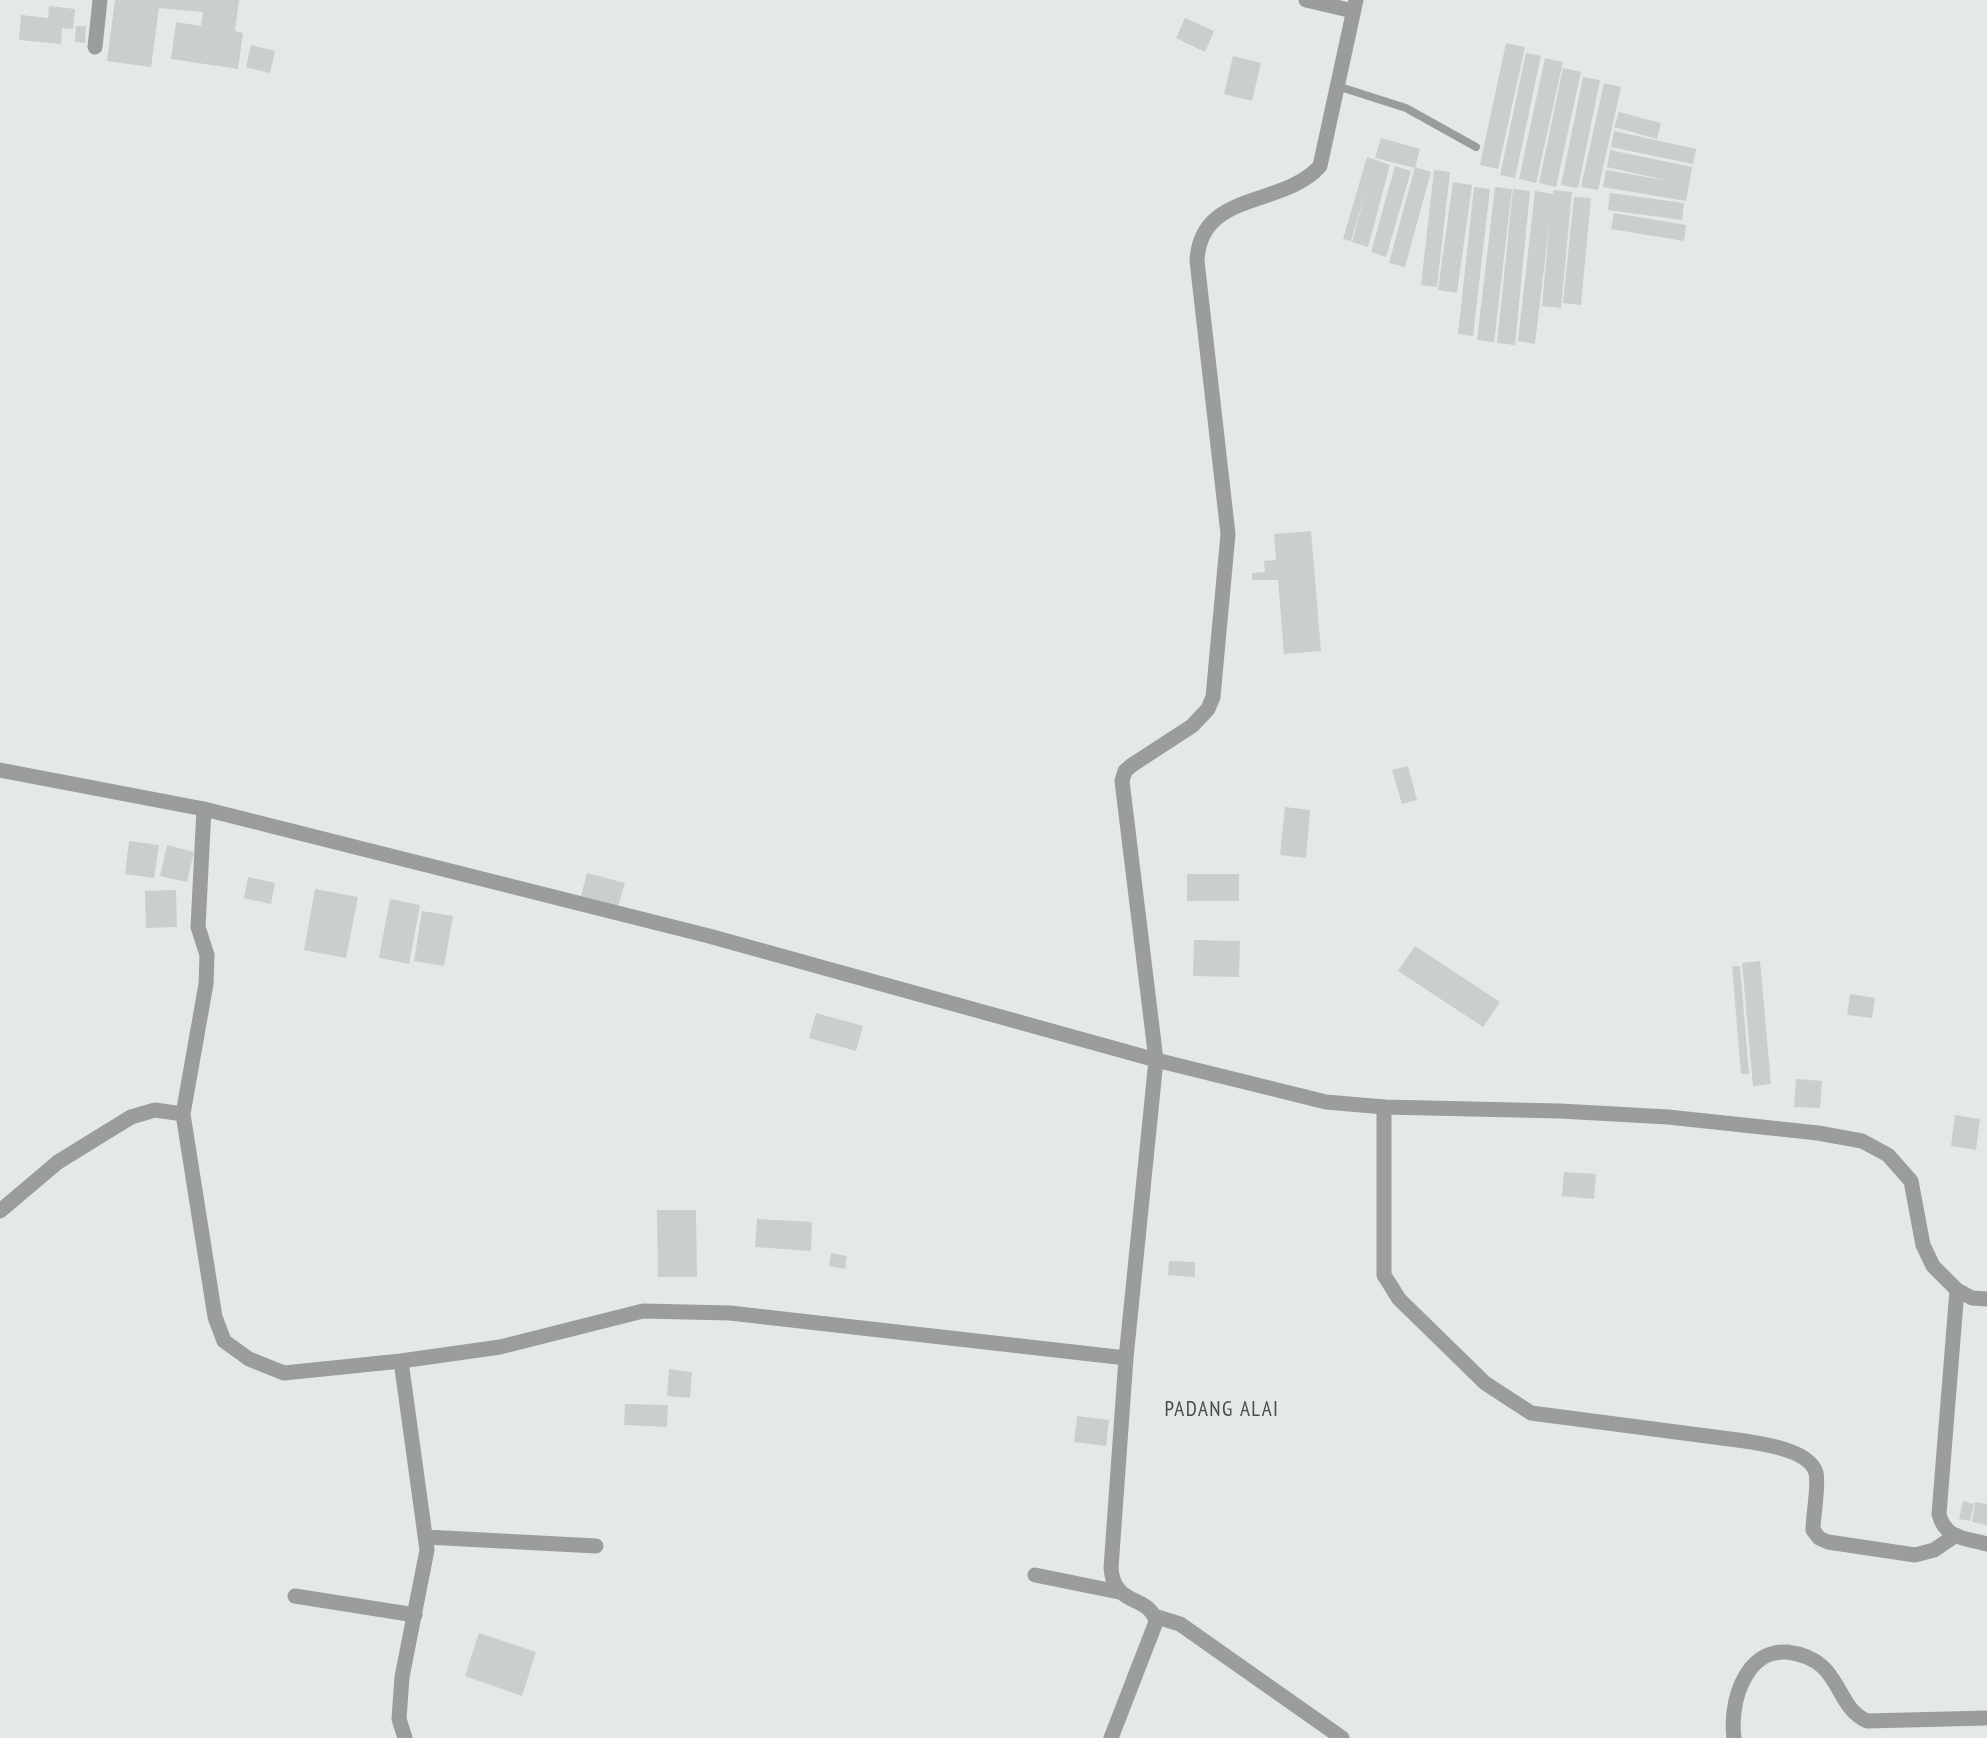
<!DOCTYPE html>
<style>
body{margin:0}
canvas{display:block;background:#e3e9e6}
</style>
<canvas width="1987" height="1738"></canvas>
<script>
const context = document.querySelector('canvas').getContext('2d');
context.lineJoin = 'round';
function fill(path, color) { context.fillStyle = color; context.fill(path, 'evenodd'); }
function strokePath(path, color, width, dash) { context.strokeStyle = color; context.lineWidth = width; context.lineCap = dash ? 'butt' : 'round'; context.setLineDash(dash || []); context.stroke(path); }
function label(font, color, halo, rows, align = 'center') {
  context.font = font + ' "PT Sans Narrow",sans-serif'; context.lineWidth = 4.5; context.setLineDash([]); context.textBaseline = 'middle'; context.strokeStyle = halo; context.fillStyle = color; for (const [text, x, y, turn = 0] of rows) {
    context.save(); context.translate(x, y); context.rotate((+turn || 0) * Math.PI / 180); context.textAlign = isNaN(turn) ? turn : align; if (halo) context.strokeText(text, 0, 0); context.fillText(text, 0, 0); context.restore();
  }
}
fill(new Path2D(`
 M 115,0 L 239,0 L 235,31 L 243,33 L 238,69 L 171,59 L 176,22 L 201,26 L 203,12 L 159,8 L 151,67 L 107,61 Z
 M 49,6 L 75,9 L 73,29 L 62,28 L 61,44 L 19,40 L 21,15 L 48,18 Z
 M 1185,18 L 1214,31 L 1205,52 L 1176,38 Z
 M 76,26 L 86,26 L 85,43 L 75,42 Z
 M 1506,43 L 1525,47 L 1498,169 L 1480,165 Z
 M 251,45 L 275,51 L 270,73 L 246,67 Z
 M 1526,53 L 1541,56 L 1515,178 L 1500,175 Z
 M 1233,56 L 1261,63 L 1252,101 L 1224,94 Z
 M 1545,58 L 1563,62 L 1536,183 L 1519,179 Z
 M 1563,68 L 1581,72 L 1556,187 L 1539,183 Z
 M 1583,77 L 1600,80 L 1578,188 L 1561,185 Z
 M 1604,83 L 1621,87 L 1598,190 L 1581,187 Z
 M 1619,112 L 1661,123 L 1657,139 L 1614,127 Z
 M 1614,131 L 1696,149 L 1693,164 L 1611,147 Z
 M 1381,138 L 1420,149 L 1415,168 L 1375,158 Z
 M 1610,150 L 1692,167 L 1686,201 L 1603,187 L 1606,170 L 1669,181 L 1607,167 Z
 M 1367,157 L 1390,165 L 1368,247 L 1352,242 L 1367,188 L 1351,241 L 1343,239 Z
 M 1395,166 L 1411,171 L 1386,257 L 1371,252 Z
 M 1415,167 L 1431,172 L 1405,267 L 1389,263 Z
 M 1434,170 L 1450,172 L 1437,287 L 1421,285 Z
 M 1453,182 L 1472,185 L 1457,293 L 1438,290 Z
 M 1474,187 L 1490,189 L 1473,336 L 1458,334 Z
 M 1495,187 L 1512,189 L 1494,342 L 1477,340 Z
 M 1513,189 L 1530,191 L 1515,345 L 1497,343 Z
 M 1553,190 L 1572,192 L 1561,308 L 1542,306 L 1550,218 L 1535,344 L 1518,341 L 1535,191 L 1553,194 Z
 M 1610,193 L 1684,203 L 1682,220 L 1608,210 Z
 M 1574,197 L 1591,198 L 1581,305 L 1563,303 Z
 M 1614,213 L 1686,225 L 1684,241 L 1611,229 Z
 M 1311,531 L 1321,651 L 1284,654 L 1278,580 L 1252,580 L 1252,573 L 1265,572 L 1264,561 L 1276,560 L 1274,534 Z
 M 1408,766 L 1417,800 L 1402,804 L 1392,770 Z
 M 1285,807 L 1310,810 L 1306,858 L 1280,855 Z
 M 129,841 L 159,845 L 154,878 L 125,874 Z
 M 167,845 L 194,852 L 187,882 L 160,876 Z
 M 587,873 L 625,883 L 618,906 L 581,896 Z
 M 1187,874 L 1239,874 L 1239,901 L 1187,901 Z
 M 248,877 L 275,883 L 271,904 L 244,898 Z
 M 315,889 L 358,897 L 346,958 L 304,950 Z
 M 176,890 L 177,927 L 146,928 L 145,891 Z
 M 390,899 L 420,905 L 409,964 L 379,958 Z
 M 422,911 L 453,916 L 444,966 L 414,961 Z
 M 1194,940 L 1240,941 L 1239,977 L 1193,976 Z
 M 1415,946 L 1500,1002 L 1483,1027 L 1398,971 Z
 M 1760,961 L 1771,1084 L 1753,1086 L 1742,963 Z
 M 1732,966 L 1740,966 L 1749,1074 L 1741,1074 Z
 M 1850,994 L 1875,998 L 1872,1018 L 1847,1015 Z
 M 816,1013 L 863,1026 L 856,1051 L 809,1038 Z
 M 1796,1079 L 1822,1081 L 1820,1108 L 1794,1107 Z
 M 1955,1115 L 1980,1119 L 1976,1150 L 1951,1146 Z
 M 1564,1172 L 1596,1174 L 1594,1199 L 1562,1196 Z
 M 657,1210 L 696,1210 L 697,1277 L 658,1277 Z
 M 757,1219 L 812,1222 L 811,1251 L 755,1247 Z
 M 831,1253 L 847,1256 L 845,1269 L 829,1266 Z
 M 1169,1261 L 1195,1262 L 1195,1277 L 1168,1275 Z
 M 669,1369 L 692,1372 L 690,1398 L 667,1396 Z
 M 625,1404 L 668,1405 L 667,1427 L 624,1425 Z
 M 1077,1416 L 1109,1420 L 1106,1446 L 1074,1442 Z
 M 1963,1501 L 1974,1504 L 1970,1521 L 1959,1519 Z
 M 1975,1502 L 1987,1504 L 1987,1525 L 1972,1522 Z
 M 479,1633 L 536,1652 L 522,1696 L 465,1676 Z`), '#c8cfce');
strokePath(new Path2D(`
 M 1337,86 L 1406,108 L 1476,147`), '#9b9d9c', 8);
strokePath(new Path2D(`
 M 95,47 L 100,0
 M 204,809 L 198,927 L 207,955 L 206,984 L 183,1114 L 215,1317 L 224,1341 L 249,1359 L 284,1373 L 401,1361 L 500,1347 L 643,1311 L 730,1313 L 1126,1358
 M 1384,1107 L 1384,1275 L 1399,1299 L 1485,1383 L 1531,1413 L 1745,1441 C 1763,1444 1810,1450 1816,1473 C 1819,1486 1813,1515 1813,1530 L 1819,1538 L 1828,1542 L 1915,1555 L 1934,1550 L 1956,1535
 M 0,1211 L 58,1162 L 131,1117 L 155,1110 L 183,1114
 M 1957,1290 L 1939,1514 C 1945,1539 1965,1538 1987,1544
 M 401,1361 L 427,1550 L 402,1677 L 399,1719 L 405,1738
 M 426,1537 L 596,1546
 M 1035,1575 L 1119,1592
 M 295,1596 L 415,1615
 M 1154,1616 L 1180,1624 L 1342,1738
 M 1111,1738 L 1156,1622 C 1150,1594 1114,1608 1111,1568 L 1126,1358 L 1156,1060
 M 1734,1738 C 1731,1715 1736,1687 1751,1668 C 1761,1656 1772,1651 1787,1652 C 1844,1659 1832,1705 1867,1721 L 1987,1718`), '#9b9d9c', 15);
strokePath(new Path2D(`
 M 1306,0 L 1353,11
 M 0,770 L 204,809 L 709,936 L 1156,1060 L 1326,1102 L 1384,1107 L 1560,1111 L 1668,1117 L 1818,1133 L 1862,1141 L 1888,1155 L 1911,1181 L 1923,1245 L 1933,1266 L 1957,1290 L 1972,1298 L 1987,1299
 M 1156,1060 L 1122,781 L 1125,771 L 1132,765 L 1192,726 L 1208,709 L 1213,697 L 1228,534 L 1197,261 C 1200,190 1283,208 1320,166 L 1356,0`), '#9b9d9c', 15);
context.letterSpacing = '1.5px';
label('21px', '#474c4a', '#e3e9e6', [
 ["PADANG ALAI",1222,1410]
]);
context.letterSpacing = '0px';
</script>
